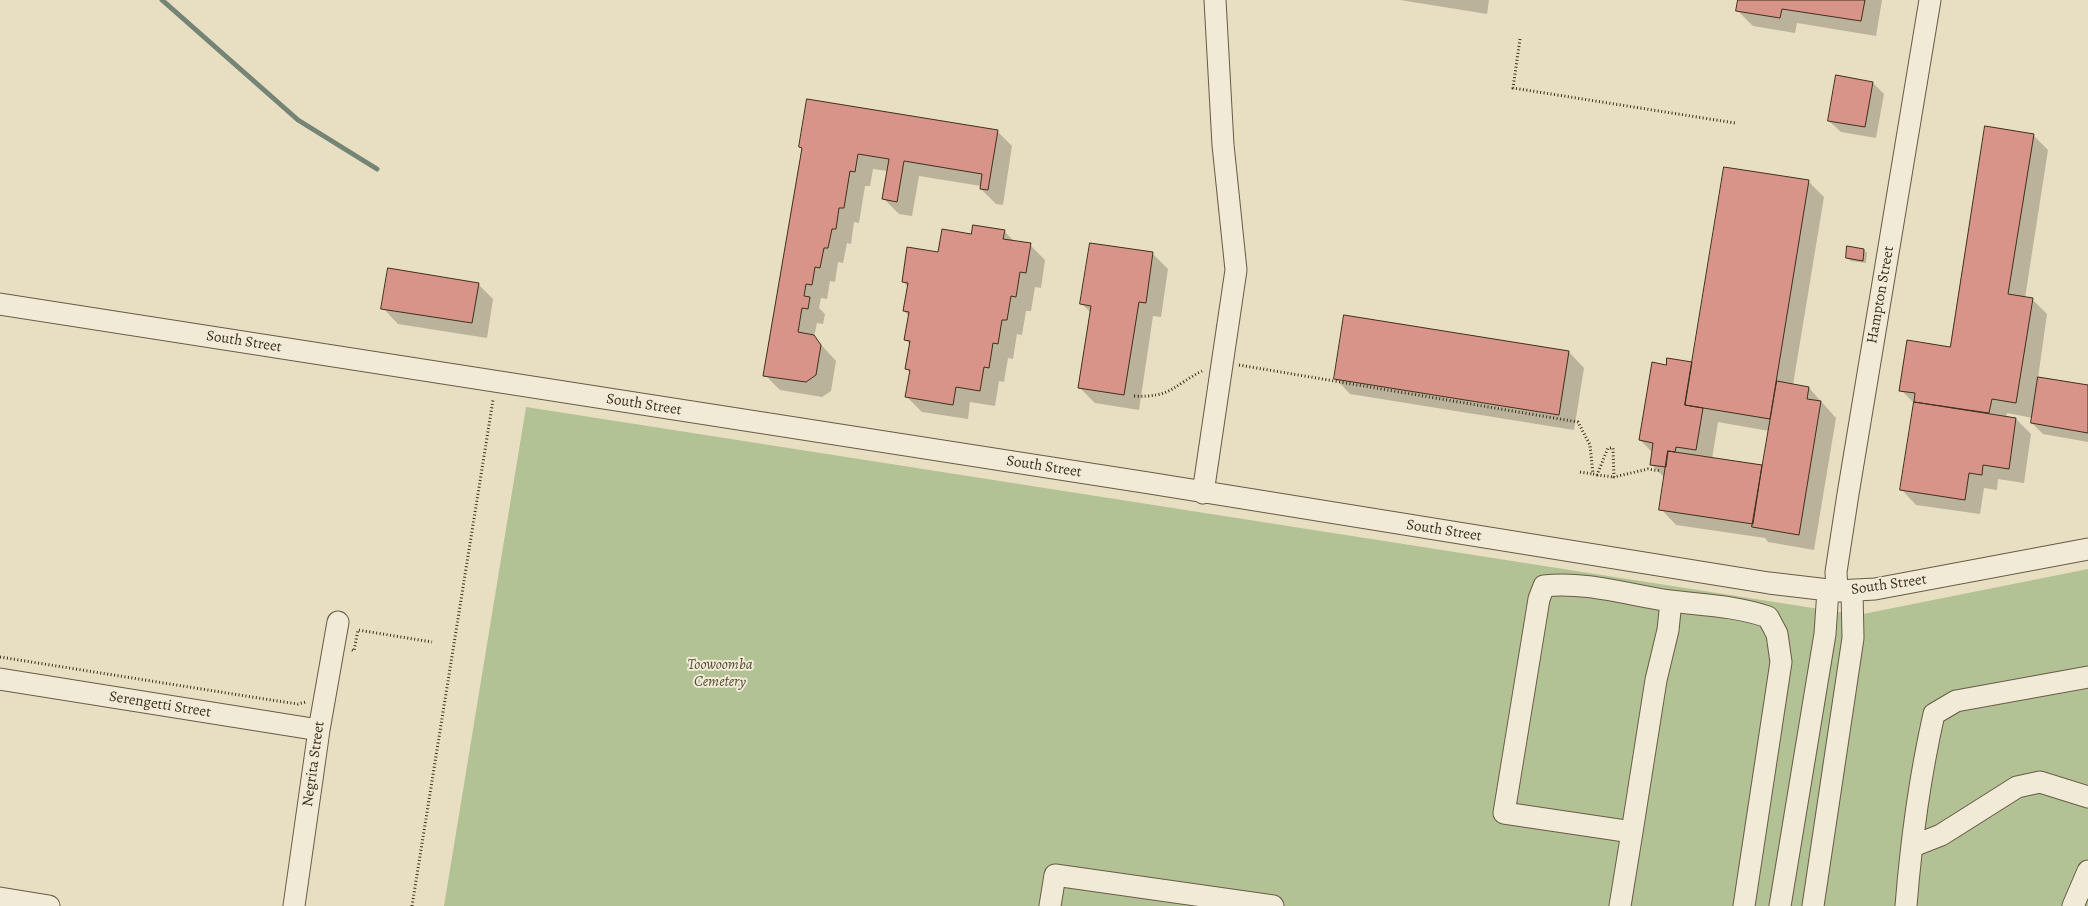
<!DOCTYPE html>
<style>
body{margin:0}
canvas{display:block;background:#e8dec1}
</style>
<canvas width="2088" height="906"></canvas>
<script>
const context = document.querySelector('canvas').getContext('2d');
context.lineJoin = 'round';
function fill(path, color) { context.fillStyle = color; context.fill(path, 'evenodd'); }
function strokePath(path, color, width, dash) { context.strokeStyle = color; context.lineWidth = width; context.lineCap = dash ? 'butt' : 'round'; context.setLineDash(dash || []); context.stroke(path); }
function label(font, color, halo, rows, align = 'center') {
  context.font = font + ' Alegreya,serif'; context.lineWidth = 4; context.setLineDash([]); context.textBaseline = 'middle'; context.strokeStyle = halo; context.fillStyle = color; for (const [text, x, y, turn = 0] of rows) {
    context.save(); context.translate(x, y); context.rotate((+turn || 0) * Math.PI / 180); context.textAlign = isNaN(turn) ? turn : align; if (halo) context.strokeText(text, 0, 0); context.fillText(text, 0, 0); context.restore();
  }
}
fill(new Path2D(`
 M 526,407 L 1858,615 L 2088,569 L 2088,906 L 444,906 Z`), '#b3c295');
fill(new Path2D(`
 M 1400,0 L 1489,0 L 1487,14 Z
 M 1739,0 L 1882,0 L 1876,36 L 1797,23 L 1795,33 L 1753,26 L 1738,11 Z
 M 1873,83 L 1884,94 L 1876,138 L 1841,132 L 1829,121 Z
 M 997,131 L 1012,146 L 1003,205 L 996,204 L 981,189 L 981,186 L 919,176 L 912,216 L 899,214 L 884,199 L 888,171 L 873,169 L 870,186 L 865,186 L 859,223 L 854,222 L 851,244 L 847,243 L 843,263 L 838,262 L 835,282 L 830,281 L 827,299 L 821,298 L 819,308 L 825,314 L 823,324 L 817,323 L 814,337 L 836,361 L 831,391 L 822,397 L 780,390 L 765,375 L 803,149 L 800,147 Z
 M 2033,135 L 2048,150 L 2025,298 L 2032,299 L 2047,314 L 2038,378 L 2088,386 L 2088,442 L 2043,434 L 2032,423 L 2033,418 L 2007,413 L 2006,417 L 2016,419 L 2031,434 L 2024,483 L 1998,479 L 1997,490 L 1984,488 L 1980,514 L 1916,505 L 1901,489 L 1915,404 L 1901,390 L 1951,349 Z
 M 1809,182 L 1824,197 L 1793,385 L 1809,388 L 1836,418 L 1814,550 L 1768,542 L 1765,538 L 1676,525 L 1661,509 L 1665,478 L 1651,464 L 1653,453 L 1640,440 L 1668,359 L 1694,363 ZM 1718,422 L 1769,431 L 1763,467 L 1712,459 Z
 M 1004,231 L 1015,242 L 1030,245 L 1045,260 L 1041,288 L 1035,287 L 1031,311 L 1026,311 L 1022,335 L 1017,334 L 1013,359 L 1008,358 L 1004,382 L 999,381 L 995,406 L 970,402 L 968,419 L 922,412 L 907,397 L 911,373 L 906,369 L 910,345 L 906,340 L 909,316 L 904,311 L 908,287 L 903,281 L 939,254 L 972,235 Z
 M 1091,244 L 1153,254 L 1168,269 L 1161,317 L 1153,316 L 1139,410 L 1095,403 L 1080,388 L 1091,313 L 1081,303 Z
 M 1864,250 L 1867,253 L 1866,263 L 1851,261 L 1847,257 Z
 M 478,284 L 493,299 L 487,338 L 398,324 L 383,308 Z
 M 1345,316 L 1569,352 L 1584,368 L 1574,430 L 1350,394 L 1335,378 Z`), '#0003');
strokePath(new Path2D(`
 M 162,0 L 298,120 L 377,169`), '#748475', 5);
const building = new Path2D(`
 M 1738,0 L 1865,0 L 1861,21 L 1782,9 L 1780,18 L 1736,11 Z
 M 1836,75 L 1873,82 L 1865,127 L 1828,121 Z
 M 807,99 L 998,130 L 988,190 L 980,189 L 982,174 L 904,161 L 897,202 L 882,199 L 889,159 L 858,154 L 855,172 L 850,171 L 844,208 L 839,208 L 836,229 L 832,229 L 828,248 L 824,248 L 820,268 L 815,267 L 812,285 L 806,284 L 804,296 L 810,297 L 808,309 L 802,308 L 798,332 L 814,335 L 821,345 L 816,375 L 806,382 L 763,376 L 802,148 L 799,147 Z
 M 1985,126 L 2034,134 L 2008,294 L 2033,298 L 2016,403 L 1992,399 L 1989,413 L 1914,402 L 1915,393 L 1899,391 L 1907,340 L 1950,347 Z
 M 1724,167 L 1809,180 L 1770,419 L 1685,405 Z
 M 973,225 L 1005,230 L 1003,239 L 1031,243 L 1026,273 L 1020,272 L 1016,297 L 1011,296 L 1007,320 L 1002,320 L 998,344 L 993,343 L 989,368 L 984,367 L 980,391 L 956,387 L 953,405 L 905,397 L 910,370 L 905,369 L 910,341 L 904,340 L 909,312 L 903,311 L 908,283 L 902,282 L 907,247 L 938,252 L 942,229 L 971,234 Z
 M 1090,243 L 1153,252 L 1146,303 L 1139,302 L 1124,395 L 1078,388 L 1091,306 L 1080,304 Z
 M 1847,246 L 1864,249 L 1863,261 L 1846,258 Z
 M 388,268 L 479,283 L 472,323 L 381,309 Z
 M 1344,315 L 1569,351 L 1559,415 L 1334,379 Z
 M 1667,358 L 1692,362 L 1685,405 L 1703,408 L 1696,450 L 1676,447 L 1675,452 L 1668,451 L 1666,467 L 1650,465 L 1653,443 L 1639,440 L 1652,362 L 1666,365 Z
 M 2038,377 L 2088,385 L 2088,433 L 2031,423 Z
 M 1777,381 L 1809,387 L 1807,399 L 1821,401 L 1799,535 L 1752,527 Z
 M 1914,402 L 2016,418 L 2009,469 L 1983,465 L 1982,475 L 1969,473 L 1965,500 L 1900,490 Z
 M 1668,451 L 1762,465 L 1753,524 L 1659,510 Z`);
fill(building, '#d99489');
strokePath(building, '#3f2f1d', 1);
const minor = new Path2D(`
 M 0,304 L 1149,483 L 1769,583 L 1837,591 L 1875,589 L 2088,549
 M 1203,493 L 1236,270 L 1223,145 L 1215,0
 M 1837,591 L 1836,572 L 1848,494 L 1930,0
 M 1671,601 L 1668,630 L 1656,680 L 1632,832 L 1504,813 L 1539,599 L 1544,586 C 1585,581 1629,595 1670,601 C 1703,605 1737,606 1768,617 L 1777,634 L 1781,662 L 1744,906
 M 0,679 L 319,730
 M 1913,846 L 1941,835 L 2017,787 L 2040,782 L 2088,797
 M 0,898 L 49,906
 M 294,906 L 319,730 L 338,622
 M 1050,906 L 1055,875 L 1273,906
 M 1620,906 L 1632,832
 M 1780,906 L 1825,634 L 1828,590
 M 1813,906 L 1853,638 L 1852,591
 M 1906,906 C 1911,843 1920,776 1934,714 L 1956,701 L 2088,677
 M 2073,906 L 2088,871`);
strokePath(minor, '#695b46', 23);
strokePath(new Path2D(`
 M 1520,39 L 1513,88 L 1735,123
 M 1239,365 L 1578,422 L 1590,445 L 1593,474 L 1597,475 L 1608,448 L 1613,448 L 1614,477 L 1648,469 L 1660,471
 M 1134,396 C 1171,398 1174,385 1202,371
 M 1580,472 L 1593,474
 M 1597,475 L 1614,477
 M 352,650 L 354,651 L 358,630 L 432,642
 M 0,657 L 271,700 L 298,704 L 306,702
 M 412,906 L 493,400`), '#3f2f1d', 3, [1, 2.5]);
strokePath(minor, '#f0ead7', 21);
label('15px', '#3f2f1d', '#f0ead7', [
 ["Hampton Street",1881,295,-80],
 ["South Street",244,342,9],
 ["South Street",644,405,9],
 ["South Street",1044,467,9],
 ["South Street",1444,531,9],
 ["South Street",1889,585,-8],
 ["Serengetti Street",160,705,9],
 ["Negrita Street",314,764,-82]
]);
label('italic 15px', '#564c35', '#f0ead7', [
 ["Toowoomba",720,665],
 ["Cemetery",720,682]
]);
</script>
